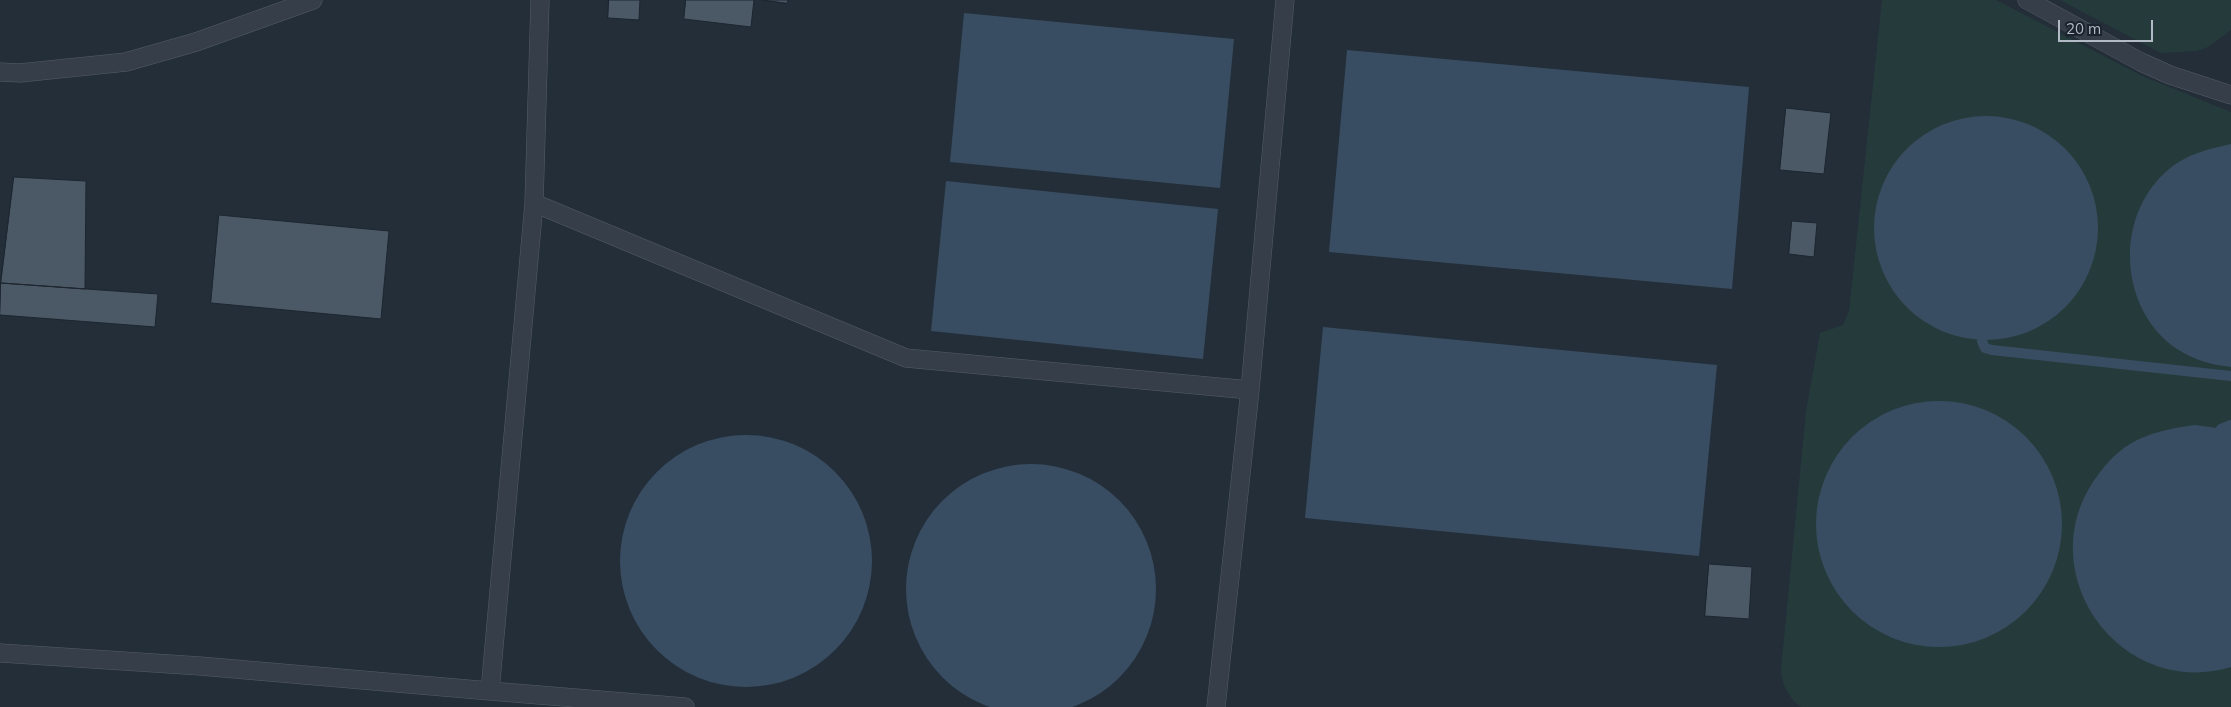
<!DOCTYPE html>
<style>
body{margin:0}
#map{position:relative;width:2231px;height:707px;overflow:hidden;background:#232e39;font-family:Mulish,sans-serif}
canvas{display:block}
.scale{position:absolute;left:2058px;top:20px;width:95px;height:22px;box-sizing:border-box;border:2px solid #b1bac5;border-top:0;padding-left:6px;font-size:15px;line-height:18px;white-space:nowrap;color:#b1bac5;-webkit-text-stroke:4px #1b242e;paint-order:stroke}
</style>
<div id="map">
<canvas width="2231" height="707"></canvas>
<div class="scale">20 m</div>
</div>
<script>
const context = document.querySelector('canvas').getContext('2d');
context.lineJoin = 'round';
function fill(path, color) { context.fillStyle = color; context.fill(path, 'evenodd'); }
function strokePath(path, color, width, dash) { context.strokeStyle = color; context.lineWidth = width; context.lineCap = dash ? 'butt' : 'round'; context.setLineDash(dash || []); context.stroke(path); }
fill(new Path2D(`
 M 1882,0 L 1996,0 L 2142,76 L 2231,112 L 2231,707 L 1801,707 C 1789,698 1781,684 1781,669 L 1806,411 L 1820,333 L 1843,325 L 1849,311 Z
 M 2060,0 L 2231,0 L 2231,30 L 2208,47 L 2197,51 L 2161,53 Z`), '#253b3b');
fill(new Path2D(`
 M 964,13 L 1234,39 L 1220,188 L 950,162 Z
 M 1347,50 L 1749,87 L 1732,289 L 1329,252 Z
 M1874 228a112 112 0 1 1 224 0a112 112 0 1 1-224 0Z
 M 2231,144 L 2231,367 C 2212,365 2194,360 2177,349 C 2118,309 2114,216 2168,170 C 2186,154 2209,149 2231,144 Z
 M 946,181 L 1218,209 L 1203,359 L 931,331 Z
 M 1323,327 L 1717,365 L 1699,556 L 1305,518 Z
 M1816 524a123 123 0 1 1 246 0a123 123 0 1 1-246 0Z
 M 2195,425 L 2231,430 L 2231,667 C 2122,700 2031,576 2093,482 C 2103,467 2115,453 2130,444 C 2150,432 2173,428 2195,425 Z
 M620 561a126 126 0 1 1 252 0a126 126 0 1 1-252 0Z
 M906 589a125 125 0 1 1 250 0a125 125 0 1 1-250 0Z`), '#394d62');
strokePath(new Path2D(`
 M 1982,341 L 1985,348 L 1992,350 L 2231,376
 M 2221,429 L 2231,425`), '#394d62', 10);
const building = new Path2D(`
 M 609,0 L 640,0 L 639,20 L 608,18 Z
 M 686,0 L 754,0 L 751,27 L 684,19 Z
 M 762,0 L 788,0 L 787,3 Z
 M 1786,108 L 1831,113 L 1824,174 L 1780,170 Z
 M 14,177 L 86,181 L 85,289 L 1,283 Z
 M 219,215 L 389,231 L 381,319 L 211,303 Z
 M 1792,221 L 1817,223 L 1814,257 L 1789,254 Z
 M 1,283 L 158,294 L 155,327 L 0,315 Z
 M 1709,564 L 1752,567 L 1749,619 L 1705,616 Z`);
fill(building, '#4b5865');
strokePath(building, '#1d2630', 1);
const lane = new Path2D(`
 M 540,0 L 534,203 L 490,691 L 685,707
 M 2027,0 L 2141,62 L 2170,75 L 2231,95
 M 0,72 L 20,73 L 126,62 L 196,42 L 313,0
 M 534,203 L 906,358 L 1250,390
 M 0,653 L 200,666 L 490,691
 M 1216,707 L 1250,390 L 1285,0`);
strokePath(lane, '#545d67', 19);
strokePath(lane, '#363f49', 18);
</script>
